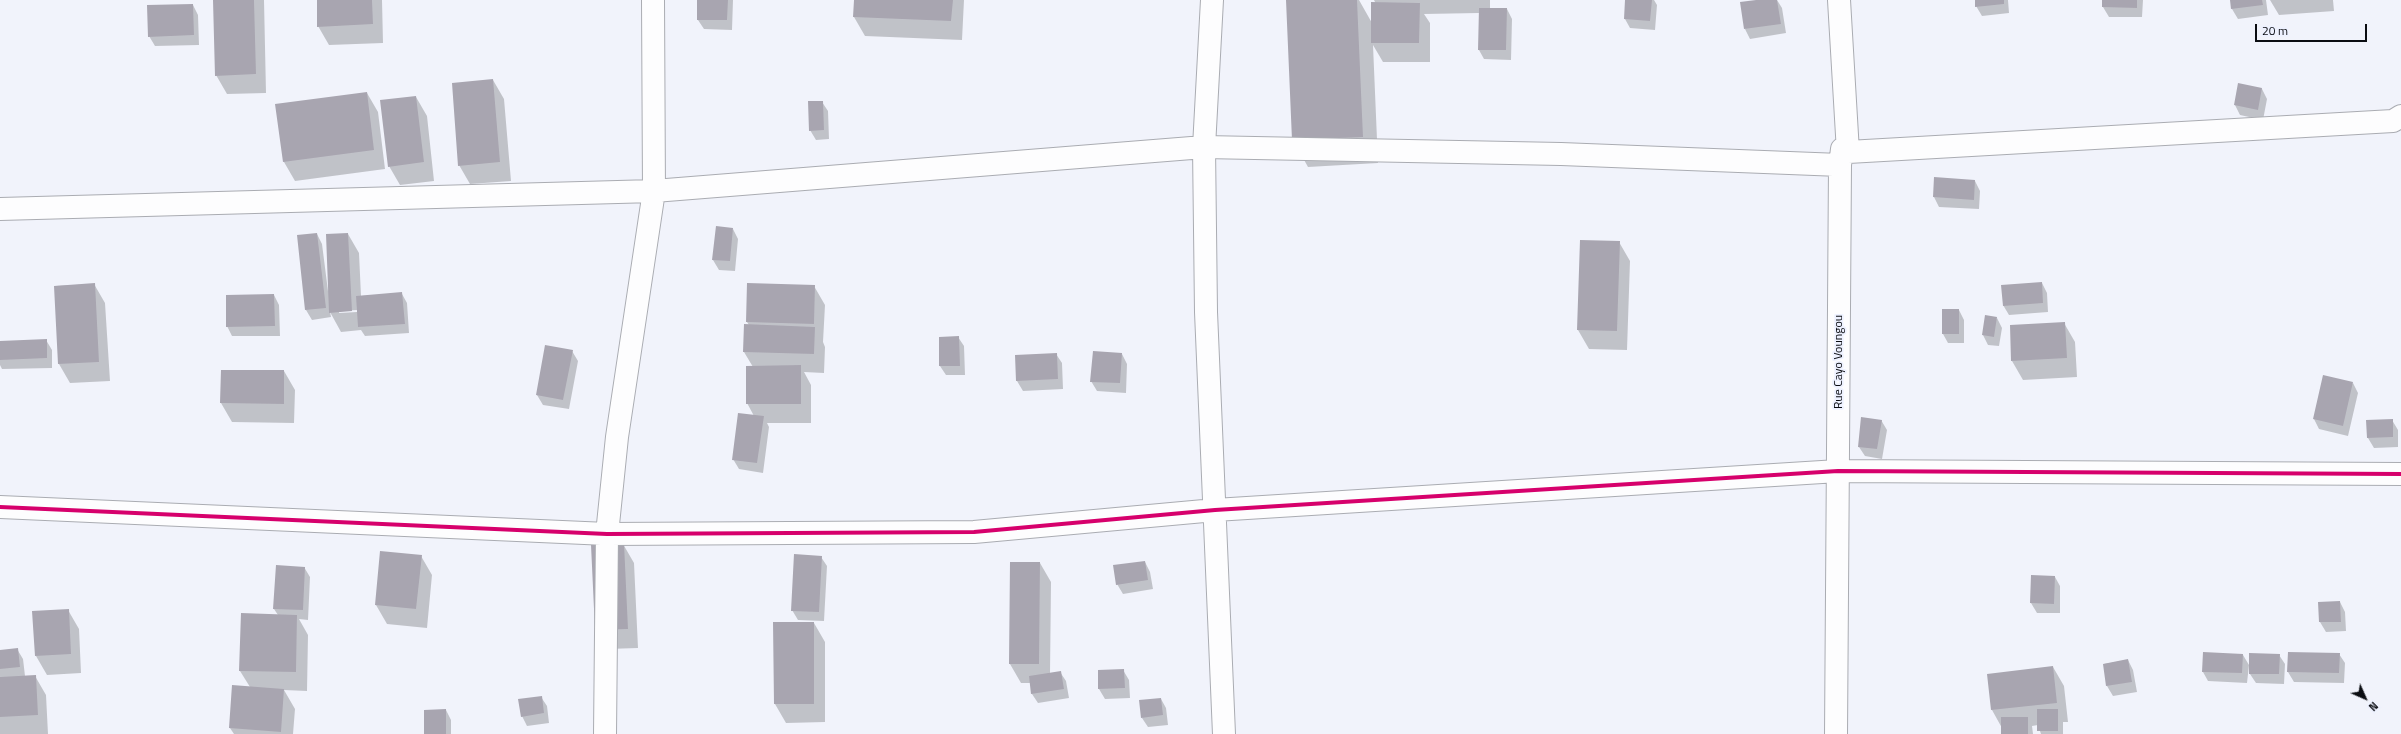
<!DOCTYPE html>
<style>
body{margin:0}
#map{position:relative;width:2401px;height:734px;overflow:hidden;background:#f1f3fb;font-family:"Titillium Web",sans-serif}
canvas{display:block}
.north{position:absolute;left:2345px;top:678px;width:40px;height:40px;-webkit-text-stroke:3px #edf1ff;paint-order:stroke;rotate:135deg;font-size:11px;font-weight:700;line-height:16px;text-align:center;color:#0b0d12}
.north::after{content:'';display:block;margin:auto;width:14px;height:18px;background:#0b0d12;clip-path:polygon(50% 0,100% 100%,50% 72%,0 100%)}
.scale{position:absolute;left:2255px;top:24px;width:112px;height:18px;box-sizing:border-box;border:2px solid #0b0d12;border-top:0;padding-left:5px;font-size:12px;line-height:14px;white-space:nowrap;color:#0b0d12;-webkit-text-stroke:3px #edf1ff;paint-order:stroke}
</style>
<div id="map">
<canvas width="2401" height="734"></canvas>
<div class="north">N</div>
<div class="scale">20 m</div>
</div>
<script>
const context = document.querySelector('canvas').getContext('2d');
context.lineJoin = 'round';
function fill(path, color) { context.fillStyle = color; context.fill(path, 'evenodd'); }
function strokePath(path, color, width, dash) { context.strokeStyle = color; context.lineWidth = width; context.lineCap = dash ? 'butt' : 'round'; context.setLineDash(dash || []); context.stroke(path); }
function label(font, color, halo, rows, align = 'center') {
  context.font = font + ' "Titillium Web",sans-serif'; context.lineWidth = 3.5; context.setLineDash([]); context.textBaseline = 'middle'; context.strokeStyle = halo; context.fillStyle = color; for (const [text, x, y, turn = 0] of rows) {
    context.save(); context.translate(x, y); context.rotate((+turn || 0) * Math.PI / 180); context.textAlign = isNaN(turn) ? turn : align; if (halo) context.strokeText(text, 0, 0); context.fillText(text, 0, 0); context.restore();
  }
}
fill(new Path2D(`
 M 214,0 L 264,0 L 266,93 L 227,94 L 216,75 Z
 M 318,0 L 382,0 L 383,43 L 329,45 L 318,26 Z
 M 698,0 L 733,0 L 732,30 L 704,29 L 698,20 Z
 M 855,0 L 964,0 L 962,40 L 865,36 L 854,17 Z
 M 1287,0 L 1359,0 L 1372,23 L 1376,4 L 1374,0 L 1490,0 L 1490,9 L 1507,9 L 1512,19 L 1511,60 L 1484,59 L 1479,50 L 1479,13 L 1424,14 L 1430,23 L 1430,62 L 1383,62 L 1373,45 L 1378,163 L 1308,167 L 1293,140 Z
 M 1626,0 L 1654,0 L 1657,5 L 1655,30 L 1630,28 L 1625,19 Z
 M 1764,0 L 1777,0 L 1782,8 L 1786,33 L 1750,39 L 1745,29 Z
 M 1976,0 L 2008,0 L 2009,13 L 1982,16 L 1976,6 Z
 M 2103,0 L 2143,0 L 2142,17 L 2109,17 L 2103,7 Z
 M 2231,0 L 2266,0 L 2268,15 L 2238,19 L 2232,9 Z
 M 2270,0 L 2333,0 L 2334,11 L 2279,15 Z
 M 193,5 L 198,15 L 199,45 L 155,46 L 149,36 Z
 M 493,80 L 504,99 L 511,181 L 470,184 L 459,165 Z
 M 2239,85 L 2262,89 L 2267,99 L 2263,120 L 2240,115 L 2235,105 Z
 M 367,93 L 378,112 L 385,169 L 295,181 L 284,162 L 277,105 Z
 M 416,97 L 427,116 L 434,181 L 400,185 L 389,166 Z
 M 822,102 L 828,111 L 829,139 L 816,140 L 810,130 Z
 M 1975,181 L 1980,191 L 1979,209 L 1939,207 L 1934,197 Z
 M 733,229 L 738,239 L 735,271 L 719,270 L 713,260 Z
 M 317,234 L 322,244 L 328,291 L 348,234 L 359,253 L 361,296 L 402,294 L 407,303 L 409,333 L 365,336 L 361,330 L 341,332 L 330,312 L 331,317 L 312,320 L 306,310 L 298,236 ZM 357,310 L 357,312 L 339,313 L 339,311 Z
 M 1619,242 L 1630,261 L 1627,350 L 1589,349 L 1578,330 Z
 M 2042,283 L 2047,293 L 2048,312 L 2009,315 L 2003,305 Z
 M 94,284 L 105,303 L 110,381 L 70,383 L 59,364 L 55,286 Z
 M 814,286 L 825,305 L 823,342 L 825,347 L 824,373 L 804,372 L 811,385 L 811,423 L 767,423 L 769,427 L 763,473 L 739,469 L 733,459 L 754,416 L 747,403 L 753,367 L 744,352 L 749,325 L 747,322 Z
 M 274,295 L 279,305 L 280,336 L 232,336 L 227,326 Z
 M 1959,310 L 1964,320 L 1964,343 L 1948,343 L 1943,334 Z
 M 1997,318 L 2002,328 L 1999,346 L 1988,345 L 1983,335 Z
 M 2064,323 L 2075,342 L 2077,377 L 2023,380 L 2012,361 Z
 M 958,337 L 964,346 L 965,375 L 946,375 L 940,366 Z
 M 46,340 L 52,350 L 52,368 L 2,369 L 0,365 L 0,342 Z
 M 572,351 L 578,361 L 569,409 L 543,405 L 537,395 Z
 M 1056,354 L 1062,363 L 1063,389 L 1023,391 L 1017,381 L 1016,356 Z
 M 1122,354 L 1127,364 L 1126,393 L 1097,391 L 1091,381 Z
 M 222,371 L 284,371 L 295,390 L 294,423 L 232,422 L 221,403 Z
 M 2353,383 L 2358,393 L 2348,436 L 2319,429 L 2314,419 Z
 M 1881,420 L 1887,430 L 1882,459 L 1865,456 L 1859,447 Z
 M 2392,420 L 2398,430 L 2398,447 L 2374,448 L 2368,438 Z
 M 623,544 L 634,563 L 638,648 L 607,649 Z
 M 421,556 L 432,575 L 427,628 L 387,624 L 376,605 Z
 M 821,557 L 827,566 L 824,621 L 798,620 L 792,610 Z
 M 1145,562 L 1150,572 L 1153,589 L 1123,594 L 1117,584 Z
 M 1011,563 L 1040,563 L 1051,582 L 1050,674 L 1060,672 L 1066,681 L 1069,698 L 1038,703 L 1032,694 L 1031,683 L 1021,683 L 1010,664 Z
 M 304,567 L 310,577 L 308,620 L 299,619 L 308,635 L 307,691 L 284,690 L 295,709 L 293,734 L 234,734 L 230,728 L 250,687 L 240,671 L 278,615 L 274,609 Z
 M 2032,576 L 2055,577 L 2060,586 L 2060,613 L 2037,613 L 2031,603 Z
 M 2340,602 L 2345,612 L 2346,631 L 2326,632 L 2320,622 Z
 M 68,610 L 79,629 L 81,673 L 47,675 L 36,656 Z
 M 814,623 L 825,642 L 825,722 L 786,723 L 775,704 Z
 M 17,649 L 23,659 L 25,676 L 35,676 L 46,695 L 48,734 L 0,734 L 0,651 Z
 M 2289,653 L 2339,654 L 2345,663 L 2344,683 L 2294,682 L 2288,672 Z
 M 2243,655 L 2249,665 L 2247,683 L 2208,681 L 2203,672 Z
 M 2279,655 L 2285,664 L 2284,684 L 2256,683 L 2250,674 Z
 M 2128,660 L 2133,670 L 2137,692 L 2113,696 L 2107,686 L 2104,664 Z
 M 2053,667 L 2064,686 L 2068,722 L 2063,722 L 2063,734 L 2041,734 L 2038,725 L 2032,726 L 2033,734 L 2002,734 L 2002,728 L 1992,710 L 1988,675 Z
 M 1123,670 L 1129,680 L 1130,698 L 1105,699 L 1099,689 L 1099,671 Z
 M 541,697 L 547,706 L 549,723 L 527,726 L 522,716 Z
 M 1161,699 L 1166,708 L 1168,725 L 1148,727 L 1142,718 Z
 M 446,710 L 451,720 L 451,734 L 425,734 Z`), '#0003');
fill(new Path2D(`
 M 213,0 L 254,0 L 256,74 L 215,76 Z
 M 317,0 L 372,0 L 373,24 L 317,27 Z
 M 697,0 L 728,0 L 727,20 L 697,20 Z
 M 854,0 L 953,0 L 951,21 L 853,17 Z
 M 1286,0 L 1357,0 L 1363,137 L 1292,140 Z
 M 1625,0 L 1652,0 L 1650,21 L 1624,19 Z
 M 1756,0 L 1777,0 L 1781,24 L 1744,29 L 1740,2 Z
 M 1975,0 L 2004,0 L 2004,4 L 1975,7 Z
 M 2102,0 L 2137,0 L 2137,8 L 2102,7 Z
 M 2230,0 L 2262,0 L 2263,5 L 2231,9 Z
 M 1371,2 L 1420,3 L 1419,43 L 1371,43 Z
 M 193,4 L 194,35 L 148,37 L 147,5 Z
 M 1479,8 L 1507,8 L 1506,50 L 1478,50 Z
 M 493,79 L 500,162 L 458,166 L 452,83 Z
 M 2238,83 L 2262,88 L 2258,110 L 2234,105 Z
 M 367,92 L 374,150 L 283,162 L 275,104 Z
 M 416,96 L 424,162 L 388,167 L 380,100 Z
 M 808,101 L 823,101 L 824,130 L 809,131 Z
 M 1934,177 L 1975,180 L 1974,200 L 1933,197 Z
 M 716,226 L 733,228 L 730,261 L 712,260 Z
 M 317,233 L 326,308 L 305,310 L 297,235 Z
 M 348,233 L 352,311 L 329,313 L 326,234 Z
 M 1580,240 L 1620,241 L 1617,331 L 1577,330 Z
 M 2042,282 L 2043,303 L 2003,306 L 2001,285 Z
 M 95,283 L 99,362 L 58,364 L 54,286 Z
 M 747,283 L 815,285 L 814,324 L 746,322 Z
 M 402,292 L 405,324 L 358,327 L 356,296 Z
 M 274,294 L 275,326 L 226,327 L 226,295 Z
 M 1942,309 L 1959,309 L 1959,334 L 1942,334 Z
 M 1985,315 L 1997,317 L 1994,337 L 1982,335 Z
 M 2065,322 L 2067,358 L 2011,361 L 2010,325 Z
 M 744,324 L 815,327 L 814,354 L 743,352 Z
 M 959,336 L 960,366 L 939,366 L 939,337 Z
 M 47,339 L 47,358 L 0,360 L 0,341 Z
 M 545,345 L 573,350 L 563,400 L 536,395 Z
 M 1093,351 L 1122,353 L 1120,383 L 1090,382 Z
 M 1057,353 L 1058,379 L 1016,381 L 1015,355 Z
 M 801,365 L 801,404 L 746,404 L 746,366 Z
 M 221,370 L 284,370 L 284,404 L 220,403 Z
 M 2323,375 L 2353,382 L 2343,426 L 2313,419 Z
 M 738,413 L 764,416 L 757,463 L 732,460 Z
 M 1861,417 L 1882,420 L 1877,449 L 1858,447 Z
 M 2393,419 L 2393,437 L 2367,438 L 2366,420 Z
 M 624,543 L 628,629 L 595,630 L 591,545 Z
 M 380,551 L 422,555 L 416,609 L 375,605 Z
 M 794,554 L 822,556 L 819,612 L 791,611 Z
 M 1145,561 L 1148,580 L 1116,585 L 1113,565 Z
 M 1010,562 L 1040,562 L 1039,664 L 1009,664 Z
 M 276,565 L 305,567 L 303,610 L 273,609 Z
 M 2031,575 L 2055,576 L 2054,604 L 2030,603 Z
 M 2340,601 L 2341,622 L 2319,622 L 2318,602 Z
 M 69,609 L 71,654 L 35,656 L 32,611 Z
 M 241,613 L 297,615 L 296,672 L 239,671 Z
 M 773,622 L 814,622 L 814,704 L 774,704 Z
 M 18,648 L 20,667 L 0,669 L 0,650 Z
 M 2203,652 L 2243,654 L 2242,673 L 2202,672 Z
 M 2288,652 L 2340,653 L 2339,673 L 2287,672 Z
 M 2249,653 L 2280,654 L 2279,674 L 2249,674 Z
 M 2128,659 L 2132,682 L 2106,686 L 2103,664 Z
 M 2053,666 L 2057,703 L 1991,710 L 1987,674 Z
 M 1124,669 L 1125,688 L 1098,689 L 1098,670 Z
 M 1061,671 L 1064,689 L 1031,694 L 1029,676 Z
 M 36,675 L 38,715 L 0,717 L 0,677 Z
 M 232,685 L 284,689 L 281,732 L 229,728 Z
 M 542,696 L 544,713 L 521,717 L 518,699 Z
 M 1161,698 L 1163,715 L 1141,718 L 1139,700 Z
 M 446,709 L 446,734 L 424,734 L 424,710 Z
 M 2037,709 L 2058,709 L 2058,731 L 2037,731 Z
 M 2001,717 L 2028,717 L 2028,734 L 2001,734 Z`), '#a8a5b0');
const street = new Path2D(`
 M 1212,0 L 1204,147 L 1206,312 L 1224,734
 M 1848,152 L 2393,121 L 2401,116
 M 0,209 L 654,191 L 1204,147 L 1561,154 L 1840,165
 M 0,507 L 607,534 L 974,532 L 1215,510 L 1838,471 L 2401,474
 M 605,734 L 607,534 L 617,437 L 654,191 L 653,0
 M 1836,734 L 1840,165 L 1842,149 L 1848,152 L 1839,0`);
strokePath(street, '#aaacb2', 24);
strokePath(street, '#fdfdfe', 22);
strokePath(new Path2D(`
 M 0,507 L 607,534 L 974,532 L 1215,510 L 1838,471 L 2401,474`), '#d6006c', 4);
label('12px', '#0b0d12', '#edf1ff', [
 ["Rue Cayo Voungou",1839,362,-90]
]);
</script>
